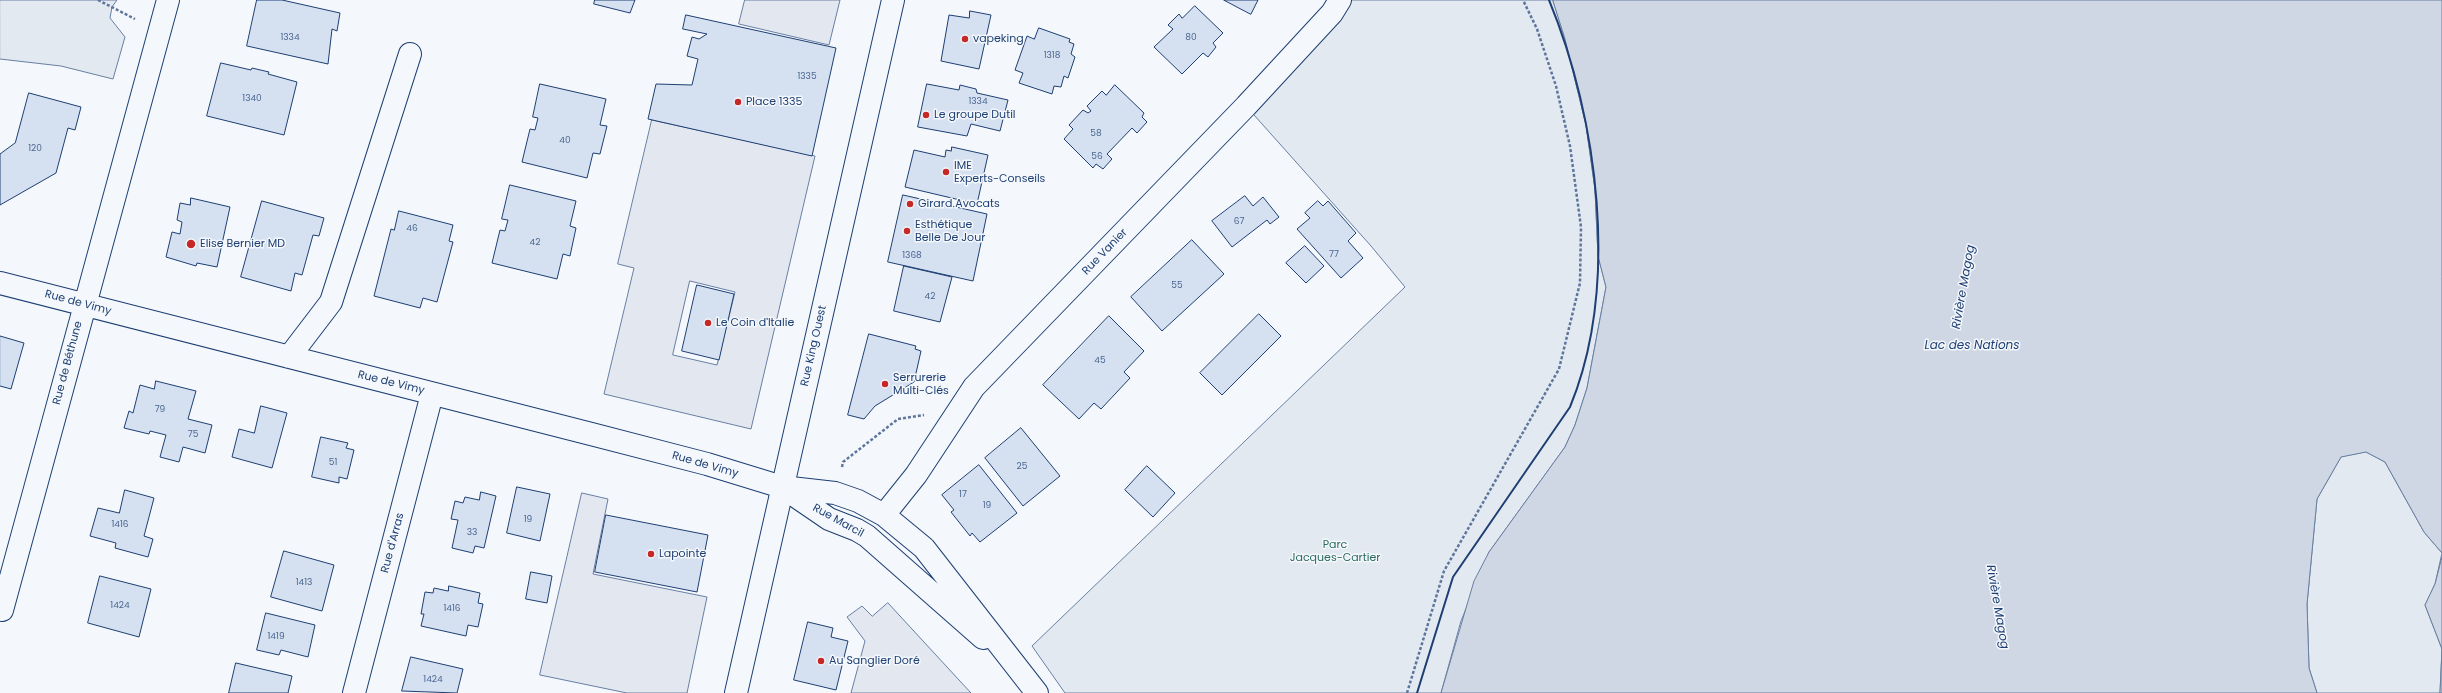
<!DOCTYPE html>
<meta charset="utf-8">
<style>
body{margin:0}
canvas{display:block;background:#f4f7fb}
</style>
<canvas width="2442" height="693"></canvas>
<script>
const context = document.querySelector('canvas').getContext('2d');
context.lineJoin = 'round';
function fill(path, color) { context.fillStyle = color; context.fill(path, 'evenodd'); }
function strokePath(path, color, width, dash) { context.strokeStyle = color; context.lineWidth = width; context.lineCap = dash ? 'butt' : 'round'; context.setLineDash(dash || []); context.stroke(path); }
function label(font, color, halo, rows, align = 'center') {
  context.font = font + ' Poppins,sans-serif'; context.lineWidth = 3; context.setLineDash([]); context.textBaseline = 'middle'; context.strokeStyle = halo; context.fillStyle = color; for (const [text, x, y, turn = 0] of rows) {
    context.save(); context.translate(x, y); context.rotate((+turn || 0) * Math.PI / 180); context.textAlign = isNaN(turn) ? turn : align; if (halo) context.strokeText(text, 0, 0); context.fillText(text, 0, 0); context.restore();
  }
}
const green = new Path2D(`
 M 0,0 L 117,0 L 112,7 L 110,18 L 125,37 L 113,79 L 61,66 L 0,59 Z
 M 1340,0 L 1553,0 L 1565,39 L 1586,125 L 1595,189 L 1598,256 L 1606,287 L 1587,388 L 1575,425 L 1565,447 L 1489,552 L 1461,621 L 1441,693 L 1065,693 L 1032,646 L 1405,287 L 1371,246 L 1246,106 Z
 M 2366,452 L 2385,462 L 2424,532 L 2442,553 L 2435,584 L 2425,605 L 2442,649 L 2440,693 L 2317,693 L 2309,668 L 2307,604 L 2317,499 L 2341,457 Z`);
fill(green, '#e3e9f0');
strokePath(green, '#687fa3', 1);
const parking = new Path2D(`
 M 745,0 L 840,0 L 829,45 L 739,24 Z
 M 652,120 L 815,156 L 751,429 L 604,394 L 634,268 L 618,264 ZM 690,281 L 735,292 L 717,365 L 673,355 Z
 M 582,493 L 608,499 L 593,574 L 707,597 L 687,693 L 627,693 L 540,675 Z
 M 888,603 L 971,693 L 851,693 L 865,641 L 847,617 L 862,606 L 872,616 Z`);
fill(parking, '#e3e8f0');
strokePath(parking, '#687fa3', 1);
const water = new Path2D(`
 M 1553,0 L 2442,0 L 2442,553 L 2424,532 L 2385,462 L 2366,452 L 2341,457 L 2317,499 L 2307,604 L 2309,668 L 2317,693 L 1441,693 L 1474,581 L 1489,552 L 1565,447 L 1575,425 L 1587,388 L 1606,287 L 1598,256 L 1595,190 L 1586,125 L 1565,39 Z
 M 2442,557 L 2442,693 L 2440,693 L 2442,649 L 2425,605 L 2435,584 Z`);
fill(water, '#cfd7e4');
strokePath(water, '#687fa3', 1);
const building = new Path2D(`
 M 257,0 L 282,0 L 340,13 L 337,31 L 332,29 L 328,64 L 247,46 Z
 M 595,0 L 635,0 L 630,13 L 594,4 Z
 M 1224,0 L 1258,0 L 1251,14 Z
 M 1195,6 L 1223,33 L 1213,43 L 1216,47 L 1208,57 L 1203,53 L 1182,74 L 1154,47 L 1173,29 L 1168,25 L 1179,14 L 1182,18 Z
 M 970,11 L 991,15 L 979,69 L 941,61 L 949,15 L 969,18 Z
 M 686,15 L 836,48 L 812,156 L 648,119 L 656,84 L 692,85 L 698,59 L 687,56 L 692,37 L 699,39 L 707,34 L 683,29 Z
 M 1039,28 L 1070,39 L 1069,42 L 1074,44 L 1071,54 L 1075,57 L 1068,78 L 1064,76 L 1061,87 L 1054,86 L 1052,94 L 1019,83 L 1023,73 L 1015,70 L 1027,36 L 1034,39 Z
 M 221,63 L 251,70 L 252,68 L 269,72 L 268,74 L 297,82 L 284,135 L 207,116 Z
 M 540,84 L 606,99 L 600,125 L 607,126 L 600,154 L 593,153 L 587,178 L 522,162 L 530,129 L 535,130 L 538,118 L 533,117 Z
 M 927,84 L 959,90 L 960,85 L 976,89 L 977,93 L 1008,100 L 1000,131 L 971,124 L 967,136 L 918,127 Z
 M 1115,85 L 1144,113 L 1142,117 L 1147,122 L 1137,133 L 1132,128 L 1107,154 L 1112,159 L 1103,169 L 1096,164 L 1093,168 L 1064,139 L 1073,129 L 1069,125 L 1083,110 L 1088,113 L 1091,111 L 1087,106 L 1102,91 L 1106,95 Z
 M 29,93 L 81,107 L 75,130 L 68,128 L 56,173 L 0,205 L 0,154 L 15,143 Z
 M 952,147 L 988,155 L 977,204 L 905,187 L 914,150 L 945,157 L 946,150 L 951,151 Z
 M 510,185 L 576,201 L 570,226 L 576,228 L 570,256 L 563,254 L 557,279 L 492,263 L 500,230 L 505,231 L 508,220 L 502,219 Z
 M 903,195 L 987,214 L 973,281 L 888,262 Z
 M 1245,196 L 1253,206 L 1263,197 L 1279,217 L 1270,224 L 1267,220 L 1232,247 L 1212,221 Z
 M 191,198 L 230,207 L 217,267 L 197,263 L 196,266 L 166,257 L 172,232 L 180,234 L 182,222 L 177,220 L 180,203 L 190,205 Z
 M 262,201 L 324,218 L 319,236 L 313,235 L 302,275 L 295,273 L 291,291 L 241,277 Z
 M 1318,201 L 1323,206 L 1328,201 L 1356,233 L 1348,241 L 1363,258 L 1341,278 L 1297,229 L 1310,218 L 1305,213 Z
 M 399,211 L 453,225 L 449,241 L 453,242 L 437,302 L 423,298 L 420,308 L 374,296 L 391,229 L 394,230 Z
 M 1192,240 L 1224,274 L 1162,331 L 1131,297 Z
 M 1305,246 L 1324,266 L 1306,283 L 1286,263 Z
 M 904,266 L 952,277 L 940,322 L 894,311 Z
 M 697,285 L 734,294 L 719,360 L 682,351 Z
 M 1259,314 L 1281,336 L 1222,395 L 1200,373 Z
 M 1109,316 L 1144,351 L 1124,372 L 1130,378 L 1101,409 L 1094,403 L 1079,419 L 1043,385 Z
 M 869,334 L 916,346 L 915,349 L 921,351 L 914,382 L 875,406 L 864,419 L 848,415 Z
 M 0,336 L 24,343 L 11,389 L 0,386 Z
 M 156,381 L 196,391 L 188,419 L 212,425 L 205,453 L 183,447 L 179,462 L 160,457 L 166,435 L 150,431 L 149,434 L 124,428 L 129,411 L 133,413 L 140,385 L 154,389 Z
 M 261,406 L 287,413 L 272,468 L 232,457 L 239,429 L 254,433 Z
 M 1021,428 L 1060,476 L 1023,506 L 985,458 Z
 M 321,437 L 348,443 L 346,448 L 354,450 L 347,479 L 339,477 L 339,483 L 312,477 Z
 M 979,465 L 1017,513 L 980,542 L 972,533 L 970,536 L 951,512 L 954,510 L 942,495 Z
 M 1147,466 L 1175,493 L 1153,517 L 1125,490 Z
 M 517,487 L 550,494 L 540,541 L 507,533 Z
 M 125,490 L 154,498 L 144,536 L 153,539 L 148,557 L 115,548 L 116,543 L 90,536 L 98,508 L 119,513 Z
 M 481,492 L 496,496 L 484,548 L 475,546 L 473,553 L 452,548 L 458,520 L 451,519 L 455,501 L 463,503 L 465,497 L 479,500 Z
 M 606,515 L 708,535 L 697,592 L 595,572 Z
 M 284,551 L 334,565 L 322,611 L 271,597 Z
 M 531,572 L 552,576 L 547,603 L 526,599 Z
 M 100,576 L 151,589 L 139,637 L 88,623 Z
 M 449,586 L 480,593 L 478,603 L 483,604 L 478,627 L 468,625 L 466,636 L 421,626 L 424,614 L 421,614 L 425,592 L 433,593 L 434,588 L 448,591 Z
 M 266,613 L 315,625 L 308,657 L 281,650 L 279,655 L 257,650 Z
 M 808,622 L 833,628 L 831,637 L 848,641 L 836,690 L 794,680 Z
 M 411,657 L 463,669 L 457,693 L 402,691 Z
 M 236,663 L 292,676 L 288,693 L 229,693 Z`);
fill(building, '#d5e0f0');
strokePath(building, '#1d3f73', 1);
const minor = new Path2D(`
 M 0,283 L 595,435 L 707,464 L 782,487 L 835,493 L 858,501 L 884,515 L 924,548 L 1037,693
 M 289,357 L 331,302 L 410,54
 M 785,489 L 829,519 L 857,530 L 867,536 L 983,638
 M 884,515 L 916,475 L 974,387 L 1246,106 L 1332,13 L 1340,0
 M 2,610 L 168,0
 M 354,693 L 432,394`);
const major = new Path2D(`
 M 736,693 L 893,0`);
strokePath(minor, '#1d3f73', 24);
strokePath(major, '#1d3f73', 24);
strokePath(new Path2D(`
 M 98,0 L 135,19
 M 842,467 L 843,462 L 898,419 L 924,415
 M 1407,693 L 1444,571 L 1559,369 L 1580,283 L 1581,227 L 1570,146 L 1556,86 L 1537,29 L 1523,0`), '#5e769c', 2.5, [3, 2]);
strokePath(minor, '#f4f7fb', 22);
strokePath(major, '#f4f7fb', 22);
strokePath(new Path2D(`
 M 1417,693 L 1453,577 L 1570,407 C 1620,286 1598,118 1549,0`), '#1d3f73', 2);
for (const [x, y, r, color] of [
 [965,39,4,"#c62828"],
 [738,102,4,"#c62828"],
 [926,115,4,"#c62828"],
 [946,172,4,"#c62828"],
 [910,204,4,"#c62828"],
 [907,231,4,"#c62828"],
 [191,244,5,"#c62828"],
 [708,323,4,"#c62828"],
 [885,384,4,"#c62828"],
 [651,554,4,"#c62828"],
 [821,661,4,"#c62828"]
]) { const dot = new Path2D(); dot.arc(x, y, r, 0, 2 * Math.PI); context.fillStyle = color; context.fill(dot); strokePath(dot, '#f4f7fb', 1.5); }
label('9px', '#4b6792', null, [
 ["1334",290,38],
 ["80",1191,38],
 ["1318",1052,56],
 ["1335",807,77],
 ["1340",252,99],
 ["1334",978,102],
 ["58",1096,134],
 ["40",565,141],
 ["120",35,149],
 ["56",1097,157],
 ["67",1239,222],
 ["46",412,229],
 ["42",535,243],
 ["77",1334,255],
 ["1368",912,256],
 ["55",1177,286],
 ["42",930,297],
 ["45",1100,361],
 ["79",160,410],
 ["75",193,435],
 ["51",333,463],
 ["25",1022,467],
 ["17",963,495],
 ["19",987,506],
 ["19",528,520],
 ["1416",120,525],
 ["33",472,533],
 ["1413",304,583],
 ["1424",120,606],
 ["1416",452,609],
 ["1419",276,637],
 ["1424",433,680]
]);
label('11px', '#1d3f73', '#f4f7fb', [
 ["vapeking",973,39],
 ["Place 1335",746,102],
 ["Le groupe Dutil",934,115],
 ["IME",954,166],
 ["Experts-Conseils",954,179],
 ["Girard Avocats",918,204],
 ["Esthétique",915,225],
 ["Belle De Jour",915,238],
 ["Elise Bernier MD",200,244],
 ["Le Coin d'Italie",716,323],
 ["Serrurerie",893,378],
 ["Multi-Clés",893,391],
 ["Lapointe",659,554],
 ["Au Sanglier Doré",829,661]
], 'left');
label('11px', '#1d3f73', '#f4f7fb', [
 ["Rue Vanier",1105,252,-46],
 ["Rue de Vimy",78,303,15],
 ["Rue King Ouest",814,346,-77],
 ["Rue de Béthune",68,363,-75],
 ["Rue de Vimy",391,383,14],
 ["Rue de Vimy",705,465,16],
 ["Rue Marcil",838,521,29],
 ["Rue d'Arras",393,543,-75]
]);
label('11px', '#2c6c60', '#f4f7fb', [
 ["Parc",1335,545],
 ["Jacques-Cartier",1335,558]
]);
label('italic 12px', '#1d3f73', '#f4f7fb', [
 ["Rivière Magog",1964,287,-80],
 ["Lac des Nations",1972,346],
 ["Rivière Magog",1997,607,80]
]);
</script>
